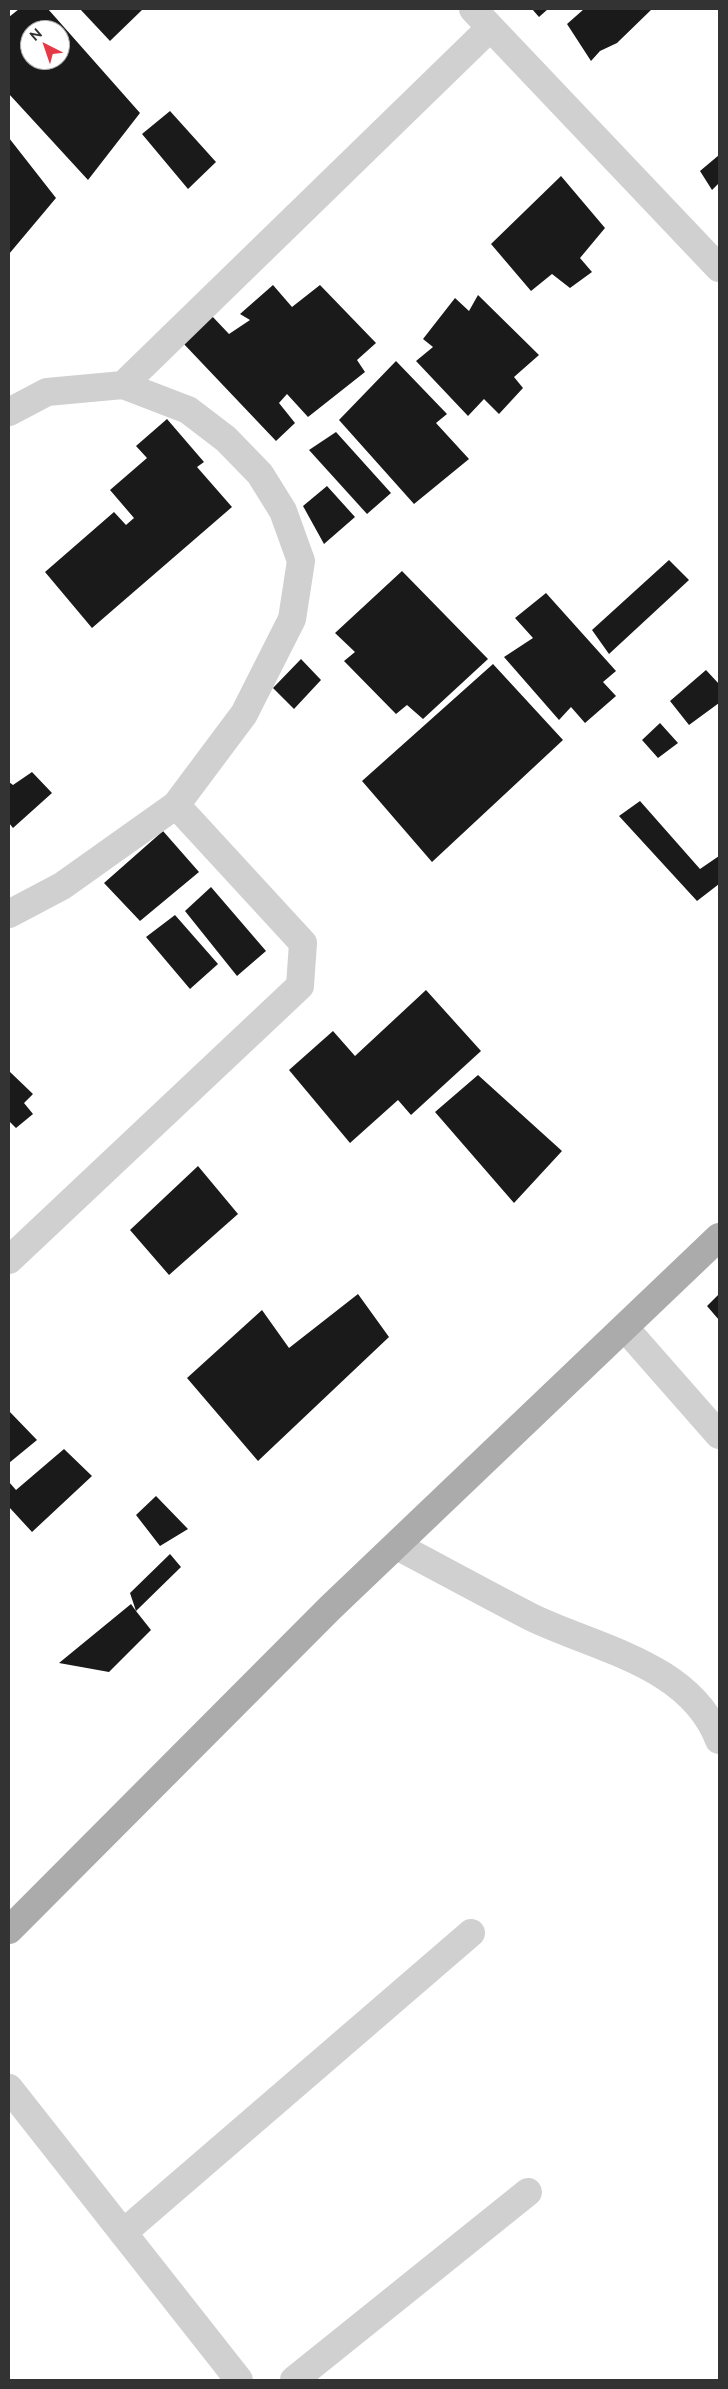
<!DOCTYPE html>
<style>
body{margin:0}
#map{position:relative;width:728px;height:2389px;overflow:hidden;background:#fff;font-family:Raleway,sans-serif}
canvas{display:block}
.frame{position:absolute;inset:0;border:10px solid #333;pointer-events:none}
.north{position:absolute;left:20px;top:20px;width:50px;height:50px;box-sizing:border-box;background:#fff;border:1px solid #adadad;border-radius:50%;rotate:319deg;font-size:14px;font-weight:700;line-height:20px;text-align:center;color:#333}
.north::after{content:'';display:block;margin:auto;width:18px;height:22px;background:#e63946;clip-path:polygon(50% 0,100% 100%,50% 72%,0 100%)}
</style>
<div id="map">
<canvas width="728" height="2389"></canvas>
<div class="frame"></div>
<div class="north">N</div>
</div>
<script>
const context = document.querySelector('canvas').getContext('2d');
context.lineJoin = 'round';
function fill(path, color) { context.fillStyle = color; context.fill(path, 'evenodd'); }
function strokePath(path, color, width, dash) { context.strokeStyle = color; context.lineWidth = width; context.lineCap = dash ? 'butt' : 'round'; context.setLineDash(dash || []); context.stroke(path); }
fill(new Path2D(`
 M 19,9 L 48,9 L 140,113 L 88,180 L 9,94 L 9,17 ZM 30,30 L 60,30 L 60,60 L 30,60 Z
 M 80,9 L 143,9 L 110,41 Z
 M 532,9 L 548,9 L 539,17 Z
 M 584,9 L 652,9 L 617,43 L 600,51 L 591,61 L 567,24 Z
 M 170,111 L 216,162 L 188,189 L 142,134 Z
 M 9,138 L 56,198 L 9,254 Z
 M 719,155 L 719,183 L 712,190 L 700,171 Z
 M 561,176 L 605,228 L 580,258 L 592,272 L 570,288 L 552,274 L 531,291 L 491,244 Z
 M 273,285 L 292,307 L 320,285 L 376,343 L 357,360 L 365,372 L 308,417 L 287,394 L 279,403 L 295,423 L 276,441 L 182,342 L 211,315 L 229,334 L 250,320 L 240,314 Z
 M 478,295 L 539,355 L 514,377 L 523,388 L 499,414 L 484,399 L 468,416 L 416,361 L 433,347 L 423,339 L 455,298 L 469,311 Z
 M 396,361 L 447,414 L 436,423 L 469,459 L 414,504 L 339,420 Z
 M 167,419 L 204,462 L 197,467 L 232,507 L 92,628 L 45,572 L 114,512 L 126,525 L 134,518 L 110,490 L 147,458 L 136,446 Z
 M 336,432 L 391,493 L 367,514 L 309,450 Z
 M 327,486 L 355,517 L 324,544 L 303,506 Z
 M 669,560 L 689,580 L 609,654 L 592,630 Z
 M 402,571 L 488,659 L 423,719 L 407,705 L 396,714 L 344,661 L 355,652 L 335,633 Z
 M 546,593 L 616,671 L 603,682 L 616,696 L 585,723 L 571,707 L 559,720 L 504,657 L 533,638 L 515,618 Z
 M 301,659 L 321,680 L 294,709 L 273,688 Z
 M 493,664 L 563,740 L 432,862 L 362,781 Z
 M 706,670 L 719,684 L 719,703 L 689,725 L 670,701 Z
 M 660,723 L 678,743 L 658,758 L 642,740 Z
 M 32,772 L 52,793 L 13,828 L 9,823 L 9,782 L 13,785 Z
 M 640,801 L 700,869 L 719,856 L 719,884 L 697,901 L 619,816 Z
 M 163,831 L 199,872 L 140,921 L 104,883 Z
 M 211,887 L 266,951 L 237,976 L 185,911 Z
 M 175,915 L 218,964 L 190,989 L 146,937 Z
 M 426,990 L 481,1051 L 411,1115 L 398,1100 L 350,1143 L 289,1070 L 333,1031 L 355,1056 Z
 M 9,1071 L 33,1094 L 24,1103 L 33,1114 L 16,1128 L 9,1121 Z
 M 478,1075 L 562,1151 L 514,1203 L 435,1112 Z
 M 198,1166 L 238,1214 L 169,1275 L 130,1230 Z
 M 358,1294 L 389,1337 L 258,1461 L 187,1378 L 262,1310 L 289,1348 Z
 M 719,1294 L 719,1320 L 707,1306 Z
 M 9,1411 L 37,1440 L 9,1463 Z
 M 64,1449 L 92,1476 L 32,1532 L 9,1507 L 9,1482 L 16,1490 Z
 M 156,1496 L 188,1529 L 160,1546 L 136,1515 Z
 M 170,1554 L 181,1567 L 136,1611 L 151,1630 L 109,1672 L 59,1663 L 131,1604 L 136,1611 L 130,1593 Z`), '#1a1a1a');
strokePath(new Path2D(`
 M 473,9 L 719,268
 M 123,385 L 490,28
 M 9,412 L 47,392 L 123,385 L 188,410 L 226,439 L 260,474 L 283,511 L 301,561 L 292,619 L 244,714 L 176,805 L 62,886 L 9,914
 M 9,1260 L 300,986 L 303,943 L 176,805
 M 625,1328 L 719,1435
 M 397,1546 C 441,1569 486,1594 531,1617 C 597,1649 690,1664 719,1740
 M 9,2088 L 239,2380
 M 123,2233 L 471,1933
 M 294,2380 L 528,2192`), '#d0d0d0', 28);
strokePath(new Path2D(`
 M 9,1930 L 330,1608 L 719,1237`), '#ababab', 28);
</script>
